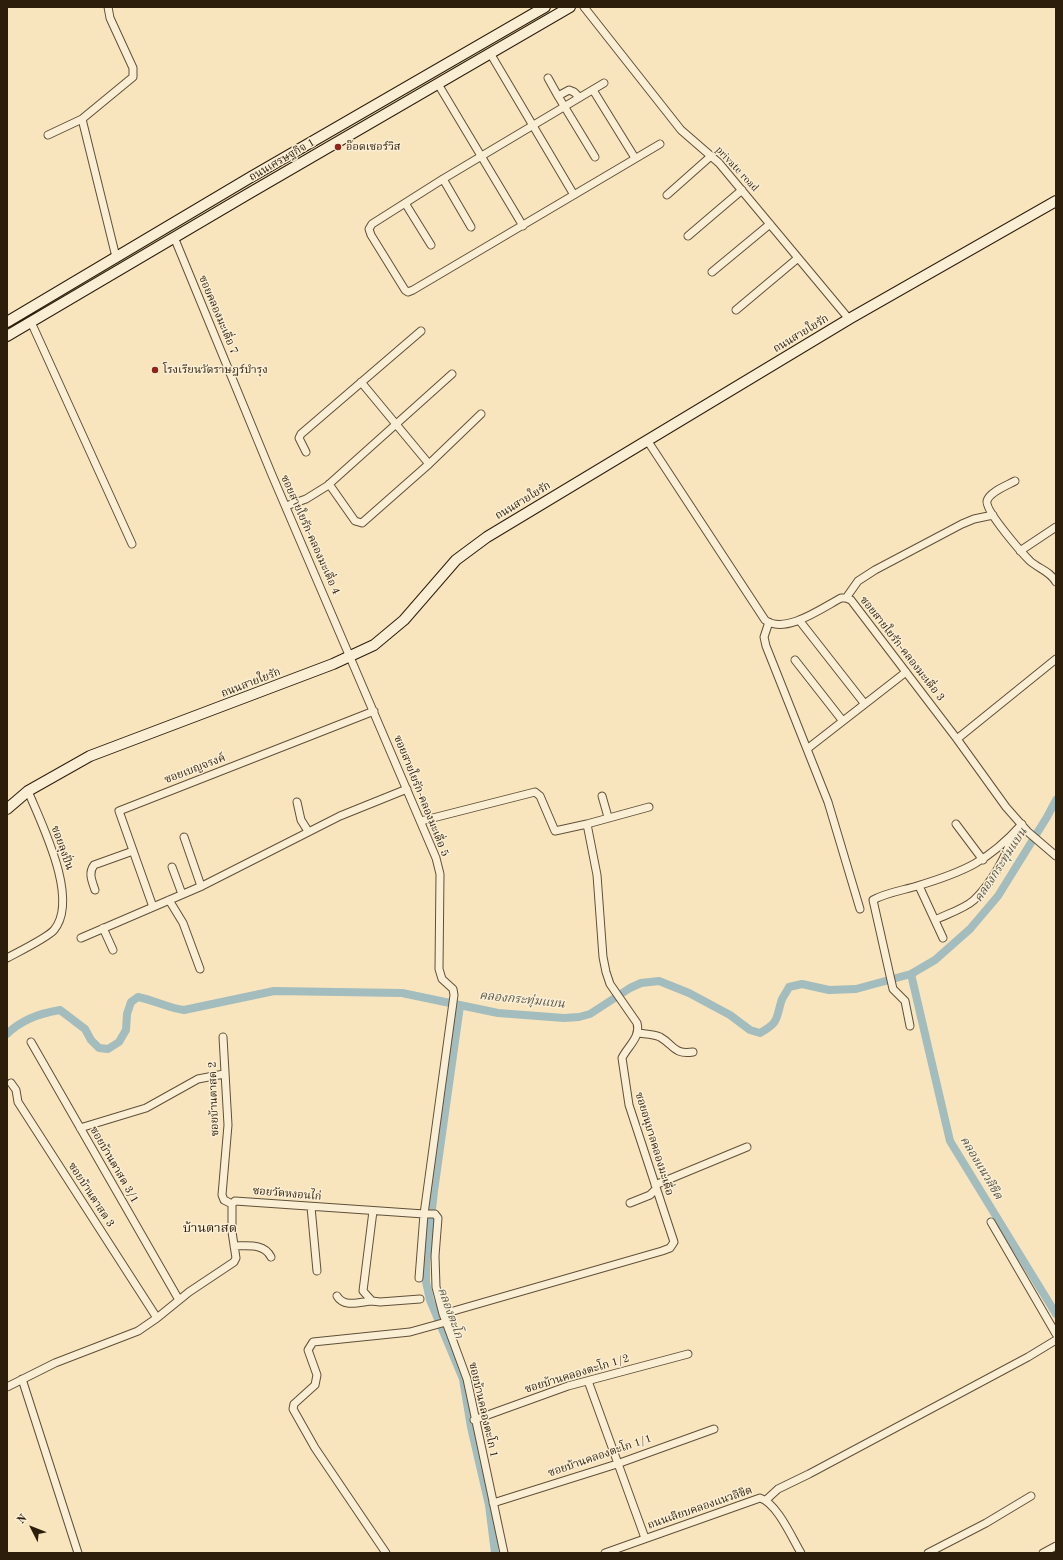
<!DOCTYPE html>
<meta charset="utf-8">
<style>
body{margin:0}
#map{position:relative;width:1063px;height:1560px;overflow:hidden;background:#f8e5be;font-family:"Old Standard TT",serif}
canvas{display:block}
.frame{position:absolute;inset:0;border:8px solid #2d1e0b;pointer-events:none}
.north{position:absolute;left:12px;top:1508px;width:40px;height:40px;-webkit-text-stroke:3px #faeed5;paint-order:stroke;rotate:312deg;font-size:11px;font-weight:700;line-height:16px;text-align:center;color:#2d1e0b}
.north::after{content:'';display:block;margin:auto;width:14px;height:18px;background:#2d1e0b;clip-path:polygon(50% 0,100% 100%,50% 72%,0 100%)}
</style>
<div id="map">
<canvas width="1063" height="1560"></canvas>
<div class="frame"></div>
<div class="north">N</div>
</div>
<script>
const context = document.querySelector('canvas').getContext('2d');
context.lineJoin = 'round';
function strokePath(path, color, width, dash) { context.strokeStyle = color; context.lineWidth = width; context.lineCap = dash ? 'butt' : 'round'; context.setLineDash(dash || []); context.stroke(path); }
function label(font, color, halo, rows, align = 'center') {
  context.font = font + ' "Old Standard TT","Noto Serif Thai",serif'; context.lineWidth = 3; context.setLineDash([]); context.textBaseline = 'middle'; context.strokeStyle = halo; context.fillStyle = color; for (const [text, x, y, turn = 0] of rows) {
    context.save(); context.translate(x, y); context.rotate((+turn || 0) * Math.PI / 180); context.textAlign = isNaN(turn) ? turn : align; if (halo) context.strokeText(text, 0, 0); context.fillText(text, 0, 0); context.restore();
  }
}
strokePath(new Path2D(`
 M 911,974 L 950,1141 L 1056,1314
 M 460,1006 L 434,1191 L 426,1263 L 426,1282 L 430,1300 L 463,1379 L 471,1427 L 489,1505 L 495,1553
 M 7,1034 C 21,1020 41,1013 60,1010 L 85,1029 L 91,1040 L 99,1048 L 108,1049 L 119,1042 L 126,1030 L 127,1014 L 131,1002 L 138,997 C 154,1000 168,1008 184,1010 L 274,991 L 402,993 L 498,1013 L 564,1018 L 579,1017 L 590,1014 L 630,988 L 641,983 L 659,981 L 689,993 L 730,1015 L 750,1030 L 760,1033 C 778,1023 776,1020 781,1002 C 782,997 787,992 789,987 L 802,984 L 829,990 L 856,989 L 911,974 L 935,960 L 970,929 L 998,896 L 1047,817 L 1056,800`), '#a3bcbd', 8);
const street = new Path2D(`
 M 108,7 L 110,18 L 133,68 L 133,77 L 82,119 L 116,257
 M 584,7 L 681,130 L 719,163 L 849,319
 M 490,53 L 574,195
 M 548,78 L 558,96
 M 604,83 L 443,179 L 372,224 L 369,229 L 371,235 L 405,290 L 408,292 L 413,290 L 660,144
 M 438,84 L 523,226
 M 593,90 L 635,158
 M 579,97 L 574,92 L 569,90 L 558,96 L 595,157
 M 48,135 L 82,119
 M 443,179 L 471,227
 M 667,195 L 711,156
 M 405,203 L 431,245
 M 688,236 L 742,190
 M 712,272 L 770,224
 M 736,310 L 798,258
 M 31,322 L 132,544
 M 361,382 L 429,464
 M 647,440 L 765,620 C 785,635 822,608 841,598 L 846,598 L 851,600 L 957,739 L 1006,807 L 1028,832 L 1056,856
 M 306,452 L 299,438 L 301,434 L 421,331
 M 1015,481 C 1008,485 989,492 987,501 C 985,511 1022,553 1030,561 C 1039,569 1050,571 1056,582
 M 329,484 L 355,521 L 362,523 L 429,464 L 481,414
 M 286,506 L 306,499 L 327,486 L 452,374
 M 1020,551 L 1056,527
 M 846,598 L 858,581 L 875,570 L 962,524 L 974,519 L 993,515
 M 799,620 L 864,703
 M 769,622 L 764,637 L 766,646 L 828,802 L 860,909
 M 795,660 L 842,720
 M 957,739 L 1056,659
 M 807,749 L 906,672
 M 602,796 L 608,817
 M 297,802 L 301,820 L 308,831
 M 421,821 L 535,792 L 540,796 L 555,831 L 587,824 L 597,875 L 603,957 L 606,972 L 610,984 L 637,1023 C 641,1037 628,1046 622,1058 L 629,1105 L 674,1242 L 670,1248 L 662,1251 L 443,1314
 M 587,824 L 649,807
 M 956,824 L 983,860
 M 184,837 L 201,886
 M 172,867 L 182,894
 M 919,886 L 943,938
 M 95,890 C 92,881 88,873 94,865 L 133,851
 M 169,900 L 183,923 L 200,969
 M 153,907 L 119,811 L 374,711
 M 935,920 C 947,914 964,909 974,900 C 989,886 1008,855 1012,835
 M 103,928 L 113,950
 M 81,938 L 202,886 L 340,816 L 407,789
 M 7,958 C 18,952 47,938 54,930 C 80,899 41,823 28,791
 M 910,1026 L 905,1001 L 893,989 L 873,900 C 885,893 904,890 917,886 C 964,872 989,861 1022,824
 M 638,1033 C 645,1034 654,1034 660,1037 C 674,1045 674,1055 693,1052
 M 223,1037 L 228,1125 L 222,1195 L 224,1200 L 232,1204
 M 31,1042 L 179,1300
 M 11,1083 L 16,1090 L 18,1102 L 157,1318
 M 80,1128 L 146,1108 L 198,1079 L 224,1074
 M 655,1185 L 747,1147
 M 630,1203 L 650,1195 L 656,1189
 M 311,1207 L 317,1271
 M 373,1211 L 363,1291 L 372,1301 L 380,1302 L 420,1299
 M 991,1222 L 1056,1334
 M 234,1246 C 248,1246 264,1243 271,1257
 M 419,1278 L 424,1214 L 435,1214 L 438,1218 L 435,1256 L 436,1287 L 443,1314 L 467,1379 L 504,1553
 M 337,1296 C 344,1308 360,1302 372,1301
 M 22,1379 L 78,1553
 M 588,1381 L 645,1538
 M 7,1387 L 55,1363 L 138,1331 L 157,1318 L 189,1292 L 234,1262 L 236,1258 L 232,1232 L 232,1204 L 235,1201 L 424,1214 L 454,995 L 453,989 L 442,979 L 439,969 L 440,874 L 436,858 L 272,475 L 174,237
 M 474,1420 L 568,1386 L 688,1354
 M 766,1500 L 778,1489 L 809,1474 L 1028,1357 L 1056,1340
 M 493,1503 L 617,1464 L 714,1429
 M 386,1553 L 315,1448 L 293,1409 L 294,1404 L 315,1385 L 317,1375 L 308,1350 L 313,1342 L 410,1332 L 446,1322
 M 605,1553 L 760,1498 C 777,1503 792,1538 801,1553
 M 928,1553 L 986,1523 L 1031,1496
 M 1043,1553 L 1056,1546`);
const secondary = new Path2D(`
 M 7,322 L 251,177 L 545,7
 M 7,336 L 248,194 L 570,7
 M 7,809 L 28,791 L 90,756 L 333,664 L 374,645 L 404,620 L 456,560 L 487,537 L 849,319 L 1056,201`);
strokePath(street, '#605038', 9);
strokePath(secondary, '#2d1e0b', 12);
strokePath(street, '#faeed5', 7);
strokePath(secondary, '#faeed5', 10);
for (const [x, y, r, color] of [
 [338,147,4,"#8f2418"],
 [155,370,4,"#8f2418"]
]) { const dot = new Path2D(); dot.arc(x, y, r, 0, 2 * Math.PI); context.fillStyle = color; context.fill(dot); strokePath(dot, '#faeed5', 1.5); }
label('11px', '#2d1e0b', '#faeed5', [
 ["อ๊อดเซอร์วิส",346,147],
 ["โรงเรียนวัดราษฎร์บํารุง",163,370]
], 'left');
label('11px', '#2d1e0b', '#faeed5', [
 ["ถนนเศรษฐกิจ 1",282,160,-30],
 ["private road",737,169,47],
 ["ซอยคลองมะเดื่อ 7",218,315,67],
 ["ถนนสายใยรัก",801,334,-31],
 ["ถนนสายใยรัก",523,501,-31],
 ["ซอยสายใยรัก-คลองมะเดื่อ 4",310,535,66],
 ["ซอยสายใยรัก-คลองมะเดื่อ 3",902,649,52],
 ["ถนนสายใยรัก",251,683,-21],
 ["ซอยเบญจรงค์",195,769,-21],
 ["ซอยสายใยรัก-คลองมะเดื่อ 5",421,796,68],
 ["ซอยลุงปั่น",62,848,70],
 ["ซอยบ้านตาสด 2",214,1099,-92],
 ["ซอยอนุบาลคลองมะเดื่อ",654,1144,73],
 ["ซอยบ้านตาสด 3/1",114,1165,60],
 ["ซอยวัดหงอนไก่",287,1194,5],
 ["ซอยบ้านตาสด 3",91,1195,57],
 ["ซอยบ้านคลองตะโก 1/2",577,1374,-17],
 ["ซอยบ้านคลองตะโก 1",483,1410,77],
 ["ซอยบ้านคลองตะโก 1/1",600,1456,-19],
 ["ถนนเลียบคลองแนวลิขิต",700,1508,-19]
]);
label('italic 12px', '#565549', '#faeed5', [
 ["คลองกระทุ่มแบน",1001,865,-57],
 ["คลองกระทุ่มแบน",522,1000,6],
 ["คลองแนวลิขิต",981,1168,59],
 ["คลองตะโก",450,1313,70]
]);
label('13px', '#2d1e0b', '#faeed5', [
 ["บ้านตาสด",210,1229]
]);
</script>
